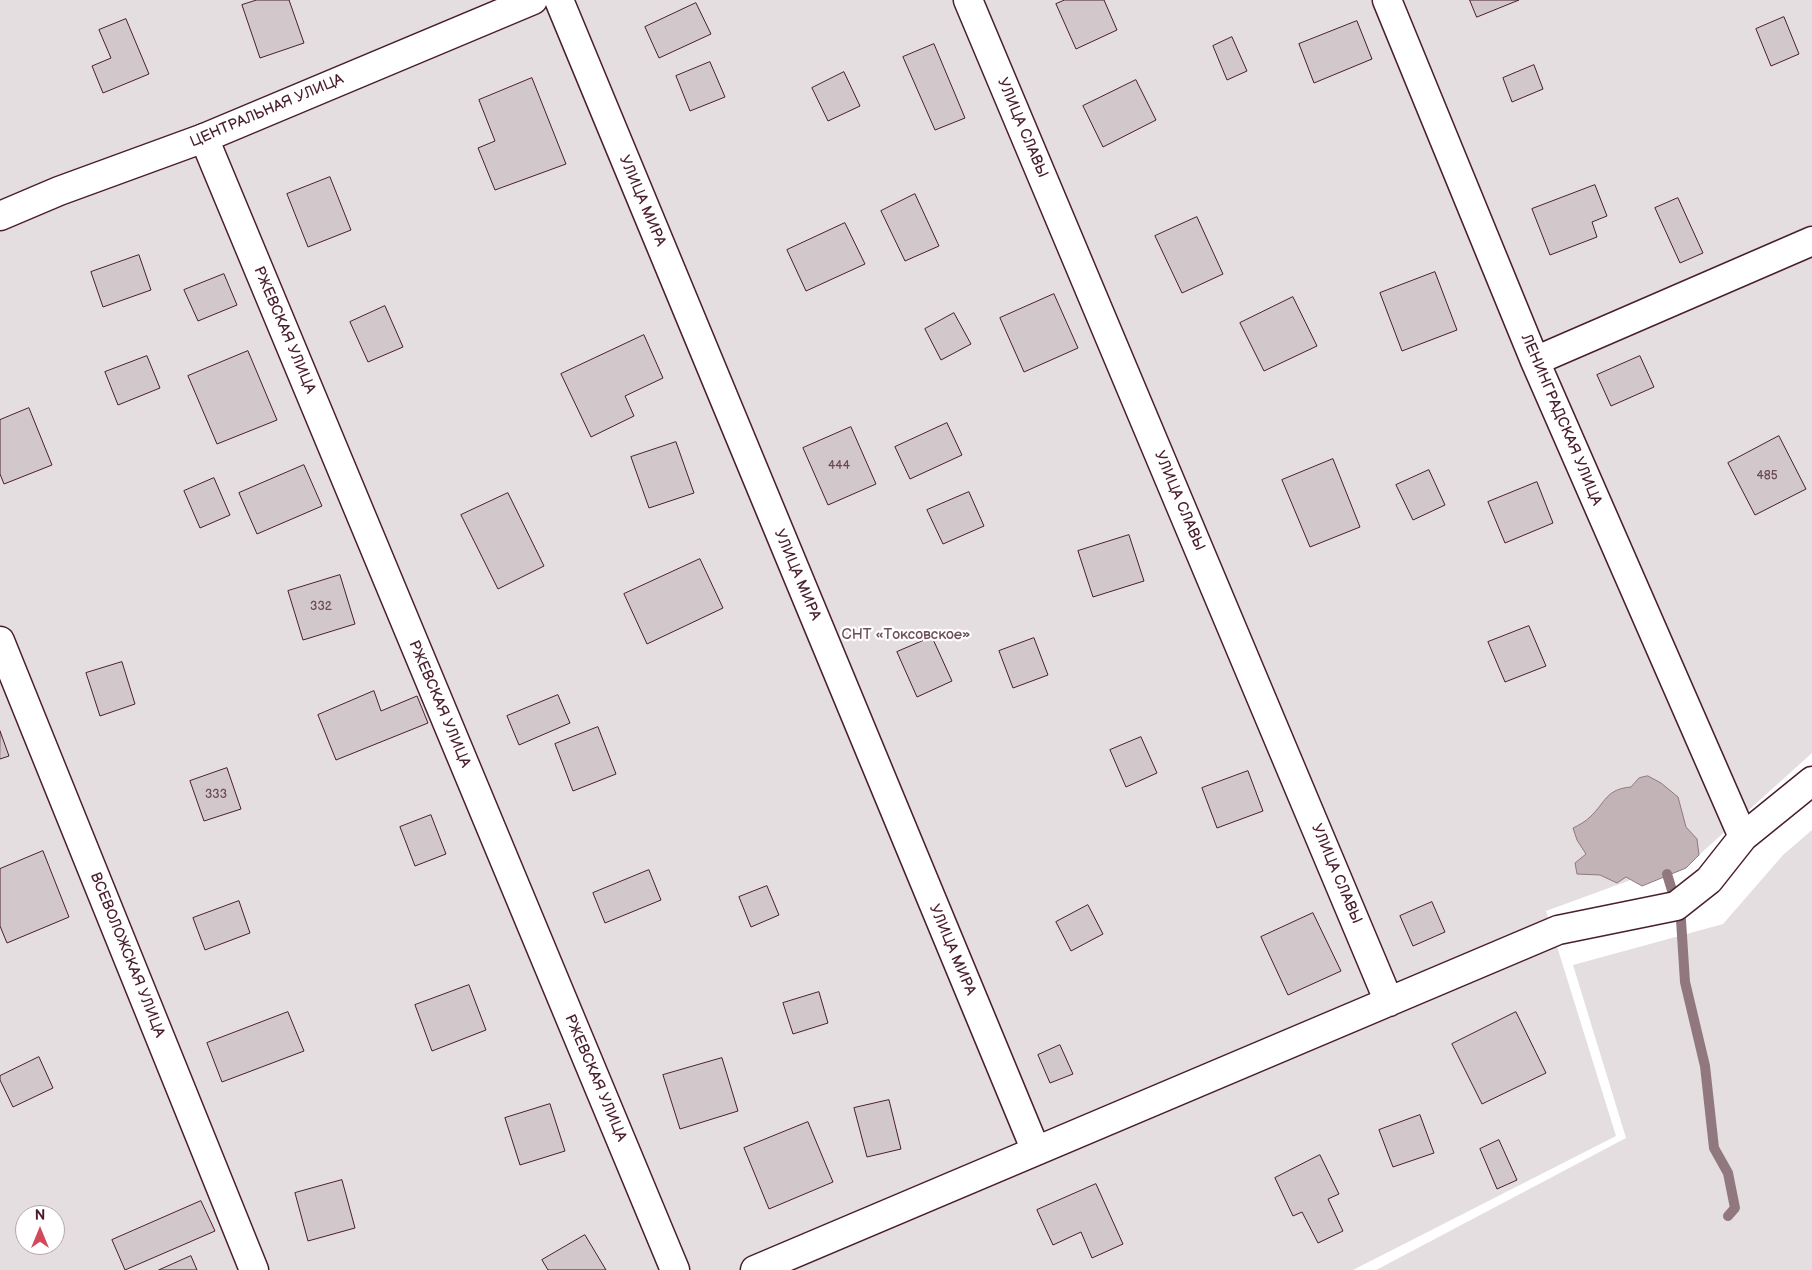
<!DOCTYPE html>
<meta charset="utf-8">
<style>
body{margin:0}
#map{position:relative;width:1812px;height:1270px;overflow:hidden;background:#fff;font-family:"Balsamiq Sans",sans-serif}
canvas{display:block}
.north{position:absolute;left:15px;top:1205px;width:50px;height:50px;box-sizing:border-box;background:#fff;border:1px solid #b7a5aa;border-radius:50%;rotate:0deg;font-size:14px;font-weight:700;line-height:20px;text-align:center;color:#4a1f2b}
.north::after{content:'';display:block;margin:auto;width:18px;height:22px;background:#d1495b;clip-path:polygon(50% 0,100% 100%,50% 72%,0 100%)}
</style>
<div id="map">
<canvas width="1812" height="1270"></canvas>
<div class="north">N</div>
</div>
<script>
const context = document.querySelector('canvas').getContext('2d');
context.lineJoin = 'round';
function fill(path, color) { context.fillStyle = color; context.fill(path, 'evenodd'); }
function strokePath(path, color, width, dash) { context.strokeStyle = color; context.lineWidth = width; context.lineCap = dash ? 'butt' : 'round'; context.setLineDash(dash || []); context.stroke(path); }
function label(font, color, halo, rows, align = 'center') {
  context.font = font + ' "Balsamiq Sans",sans-serif'; context.lineWidth = 4.5; context.setLineDash([]); context.textBaseline = 'middle'; context.strokeStyle = halo; context.fillStyle = color; for (const [text, x, y, turn = 0] of rows) {
    context.save(); context.translate(x, y); context.rotate((+turn || 0) * Math.PI / 180); context.textAlign = isNaN(turn) ? turn : align; if (halo) context.strokeText(text, 0, 0); context.fillText(text, 0, 0); context.restore();
  }
}
fill(new Path2D(`
 M 0,0 L 1812,0 L 1812,753 L 1699,855 L 1546,911 L 1616,1136 L 1353,1270 L 0,1270 ZM 25,1215 L 55,1215 L 55,1245 L 25,1245 Z
 M 1812,830 L 1812,1270 L 1376,1270 L 1626,1138 L 1573,965 L 1723,924 L 1783,855 Z`), '#e5dee0');
const water = new Path2D(`
 M 1648,776 L 1661,783 L 1678,797 L 1686,827 L 1697,839 L 1699,855 L 1686,868 L 1642,886 L 1626,877 L 1617,883 L 1600,875 L 1577,874 L 1575,863 L 1586,854 L 1577,840 L 1573,828 C 1579,825 1585,822 1590,817 C 1606,802 1606,789 1631,787 L 1639,778 Z`);
fill(water, '#c1b3b6');
strokePath(water, '#91787e', 1);
strokePath(new Path2D(`
 M 1667,874 L 1681,920 L 1685,982 L 1705,1066 L 1714,1148 L 1728,1173 L 1735,1208 L 1728,1216`), '#91787e', 10);
const building = new Path2D(`
 M 257,0 L 289,0 L 304,43 L 260,58 L 242,5 Z
 M 1065,0 L 1104,0 L 1117,30 L 1076,49 L 1056,4 Z
 M 1470,0 L 1519,0 L 1477,17 Z
 M 696,3 L 711,34 L 659,58 L 645,27 Z
 M 1784,17 L 1799,54 L 1771,66 L 1756,29 Z
 M 126,19 L 149,74 L 103,93 L 92,66 L 111,58 L 99,30 Z
 M 1357,21 L 1372,59 L 1314,83 L 1299,44 Z
 M 1232,37 L 1247,71 L 1227,80 L 1213,46 Z
 M 934,44 L 965,118 L 935,130 L 903,57 Z
 M 710,62 L 725,97 L 690,111 L 676,76 Z
 M 1534,65 L 1543,89 L 1512,102 L 1503,78 Z
 M 844,72 L 860,106 L 828,121 L 812,88 Z
 M 532,78 L 566,164 L 495,190 L 478,148 L 495,141 L 479,100 Z
 M 1136,80 L 1156,120 L 1103,147 L 1083,106 Z
 M 330,177 L 351,230 L 308,247 L 287,194 Z
 M 1595,185 L 1607,216 L 1592,222 L 1597,237 L 1550,255 L 1532,209 Z
 M 915,194 L 939,246 L 905,261 L 881,211 Z
 M 1678,198 L 1703,253 L 1680,263 L 1655,208 Z
 M 1197,217 L 1223,274 L 1182,293 L 1155,236 Z
 M 845,223 L 865,264 L 806,291 L 787,250 Z
 M 139,255 L 151,290 L 103,307 L 91,272 Z
 M 1435,272 L 1457,330 L 1402,351 L 1380,293 Z
 M 224,274 L 237,305 L 198,321 L 184,290 Z
 M 1054,294 L 1078,348 L 1024,372 L 1000,318 Z
 M 1293,297 L 1317,346 L 1264,371 L 1240,323 Z
 M 385,306 L 403,347 L 368,362 L 350,322 Z
 M 954,313 L 971,344 L 941,360 L 925,329 Z
 M 644,335 L 663,378 L 625,396 L 634,416 L 591,437 L 561,374 Z
 M 248,351 L 277,420 L 217,444 L 188,376 Z
 M 147,356 L 160,388 L 118,405 L 105,372 Z
 M 1640,356 L 1654,387 L 1611,406 L 1597,375 Z
 M 29,408 L 52,465 L 4,484 L 0,474 L 0,420 Z
 M 947,423 L 962,455 L 910,479 L 895,447 Z
 M 851,427 L 876,484 L 828,505 L 803,448 Z
 M 1779,436 L 1806,489 L 1755,515 L 1728,463 Z
 M 676,442 L 694,493 L 649,508 L 631,457 Z
 M 1333,459 L 1360,527 L 1310,547 L 1282,480 Z
 M 304,465 L 322,506 L 257,534 L 239,493 Z
 M 1429,470 L 1445,505 L 1413,520 L 1396,485 Z
 M 214,478 L 230,515 L 200,528 L 184,491 Z
 M 1537,482 L 1553,523 L 1505,543 L 1488,502 Z
 M 969,492 L 984,526 L 943,544 L 927,510 Z
 M 508,493 L 544,566 L 498,589 L 461,515 Z
 M 1129,535 L 1144,581 L 1093,597 L 1078,551 Z
 M 700,559 L 723,608 L 647,644 L 624,594 Z
 M 340,575 L 355,624 L 303,640 L 288,591 Z
 M 1529,626 L 1546,666 L 1505,682 L 1488,642 Z
 M 932,637 L 952,681 L 917,697 L 897,652 Z
 M 1034,638 L 1048,675 L 1013,688 L 999,651 Z
 M 122,662 L 135,704 L 100,716 L 86,673 Z
 M 374,691 L 381,711 L 417,696 L 428,723 L 336,760 L 318,715 Z
 M 558,695 L 570,723 L 519,745 L 507,716 Z
 M 598,727 L 616,774 L 573,791 L 555,744 Z
 M 0,731 L 9,756 L 0,759 Z
 M 1141,737 L 1157,773 L 1126,787 L 1110,750 Z
 M 227,768 L 241,809 L 204,821 L 190,781 Z
 M 1248,771 L 1263,811 L 1217,828 L 1202,788 Z
 M 431,815 L 446,854 L 415,866 L 400,827 Z
 M 43,851 L 69,917 L 7,943 L 0,926 L 0,869 Z
 M 649,870 L 661,900 L 605,923 L 593,893 Z
 M 767,886 L 779,915 L 751,927 L 739,897 Z
 M 239,901 L 250,933 L 205,950 L 193,918 Z
 M 1432,902 L 1445,932 L 1413,946 L 1400,916 Z
 M 1088,905 L 1103,934 L 1071,951 L 1056,922 Z
 M 1313,913 L 1341,971 L 1288,995 L 1261,937 Z
 M 469,985 L 486,1030 L 432,1051 L 415,1005 Z
 M 819,992 L 828,1023 L 793,1034 L 783,1003 Z
 M 288,1012 L 304,1051 L 222,1082 L 207,1043 Z
 M 1516,1012 L 1546,1073 L 1482,1104 L 1452,1044 Z
 M 1060,1045 L 1073,1074 L 1050,1083 L 1038,1055 Z
 M 39,1057 L 53,1088 L 13,1107 L 0,1080 L 0,1076 Z
 M 722,1058 L 738,1111 L 680,1129 L 663,1075 Z
 M 889,1100 L 901,1149 L 867,1157 L 854,1108 Z
 M 550,1104 L 565,1151 L 520,1165 L 505,1118 Z
 M 1420,1115 L 1434,1153 L 1393,1167 L 1379,1130 Z
 M 808,1122 L 833,1182 L 769,1209 L 744,1148 Z
 M 1499,1140 L 1517,1180 L 1497,1189 L 1480,1149 Z
 M 1320,1155 L 1339,1194 L 1328,1199 L 1343,1231 L 1318,1243 L 1302,1212 L 1293,1216 L 1275,1178 Z
 M 342,1180 L 355,1228 L 308,1241 L 295,1193 Z
 M 1096,1184 L 1123,1244 L 1092,1258 L 1081,1232 L 1053,1245 L 1037,1210 Z
 M 201,1201 L 215,1231 L 125,1270 L 112,1240 Z
 M 585,1235 L 606,1270 L 548,1270 L 542,1260 Z
 M 191,1256 L 197,1270 L 159,1270 Z`);
fill(building, '#d2c7cb');
strokePath(building, '#4a1f2b', 1);
const street = new Path2D(`
 M 559,0 L 1036,1151
 M 968,0 L 1389,1002
 M 1387,0 L 1535,361 L 1743,837
 M 204,138 L 675,1270
 M 1535,361 L 1812,241
 M 0,641 L 254,1270
 M 755,1270 L 1558,930 L 1676,906 L 1709,880 L 1743,837 L 1812,781`);
const secondary = new Path2D(`
 M 0,216 L 59,191 L 204,138 L 533,0`);
strokePath(street, '#4a1f2b', 31);
strokePath(secondary, '#4a1f2b', 31);
strokePath(street, '#fff', 28);
strokePath(secondary, '#fff', 28);
label('12px', '#6c4953', null, [
 ["444",839,466],
 ["485",1767,476],
 ["332",321,607],
 ["333",216,795]
]);
label('15px', '#4a1f2b', '#fff', [
 ["ЦЕНТРАЛЬНАЯ УЛИЦА",267,111,-23],
 ["УЛИЦА СЛАВЫ",1022,128,67],
 ["УЛИЦА МИРА",642,201,67],
 ["РЖЕВСКАЯ УЛИЦА",284,330,67],
 ["ЛЕНИНГРАДСКАЯ УЛИЦА",1561,420,67],
 ["УЛИЦА СЛАВЫ",1179,501,67],
 ["УЛИЦА МИРА",797,575,67],
 ["РЖЕВСКАЯ УЛИЦА",439,704,67],
 ["УЛИЦА СЛАВЫ",1336,874,67],
 ["УЛИЦА МИРА",952,950,67],
 ["ВСЕВОЛОЖСКАЯ УЛИЦА",127,955,68],
 ["РЖЕВСКАЯ УЛИЦА",595,1078,67]
]);
label('15px', '#714f58', '#fff', [
 ["СНТ «Токсовское»",906,635]
]);
</script>
